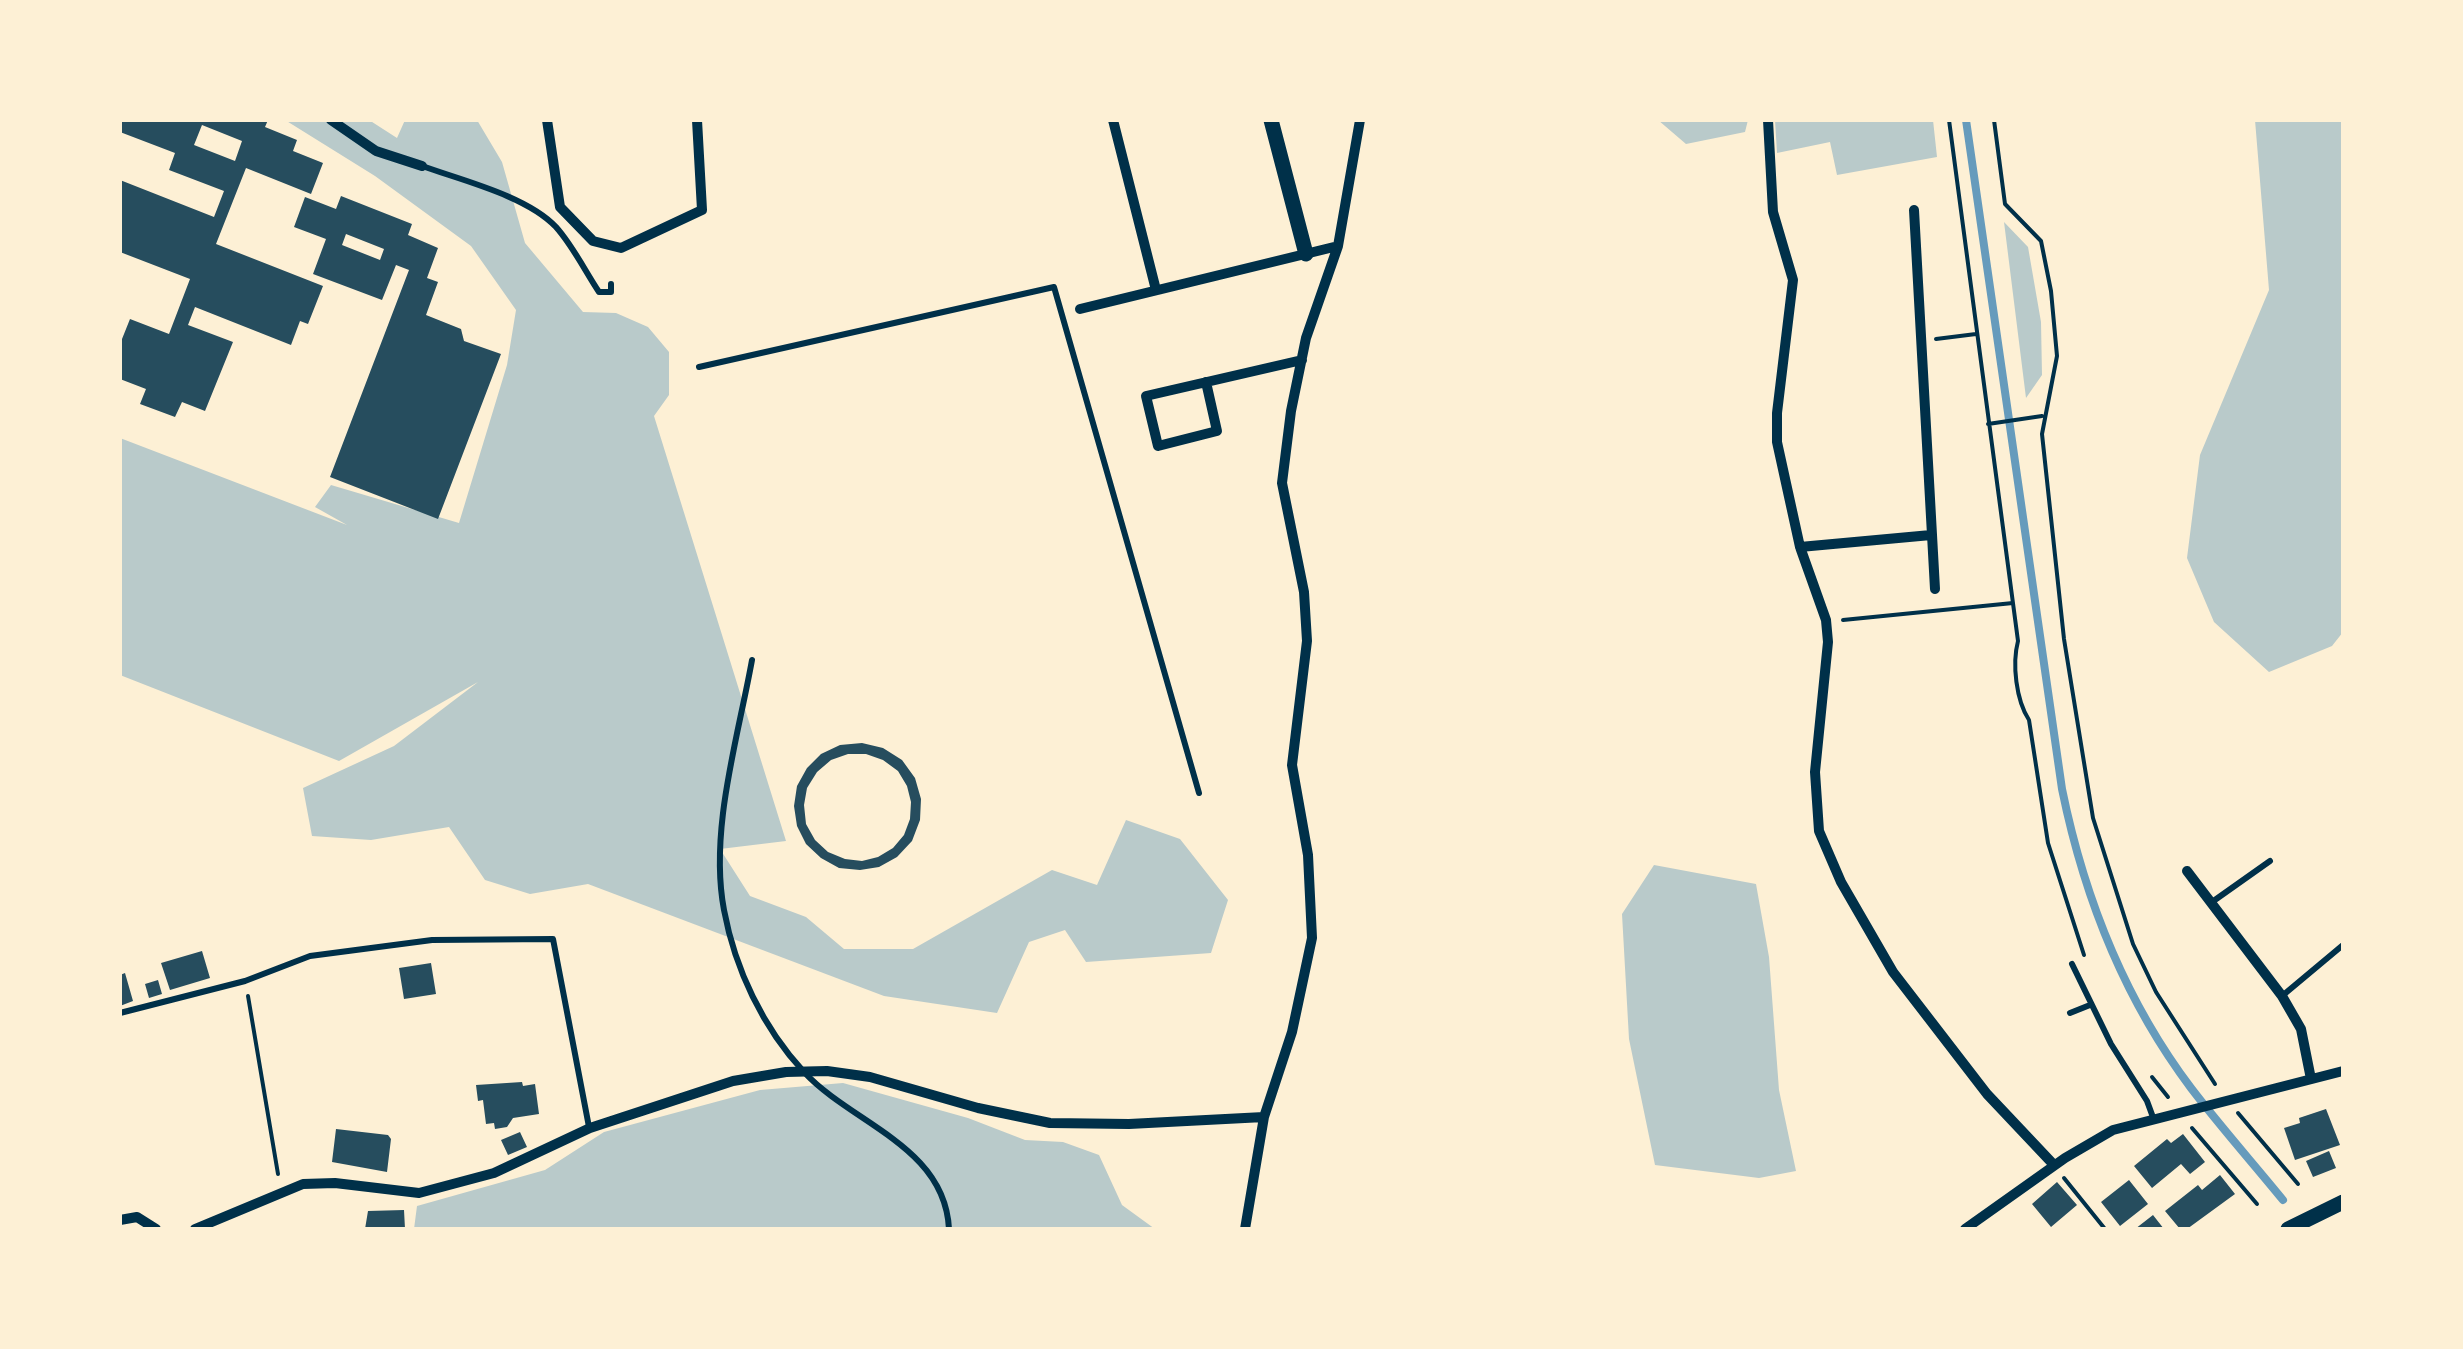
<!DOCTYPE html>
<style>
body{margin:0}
#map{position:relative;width:2463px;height:1349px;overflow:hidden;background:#fdf0d5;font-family:"Noto Serif",serif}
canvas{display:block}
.frame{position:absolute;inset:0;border:122px solid #fdf0d5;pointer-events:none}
</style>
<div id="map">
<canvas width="2463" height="1349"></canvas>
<div class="frame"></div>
</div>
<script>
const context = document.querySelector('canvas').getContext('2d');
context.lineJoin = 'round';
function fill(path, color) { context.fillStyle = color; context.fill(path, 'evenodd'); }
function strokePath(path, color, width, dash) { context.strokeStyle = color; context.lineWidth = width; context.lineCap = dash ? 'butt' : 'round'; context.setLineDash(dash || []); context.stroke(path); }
fill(new Path2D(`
 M 285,120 L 369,120 L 397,138 L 405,120 L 477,120 L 502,162 L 525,243 L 583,312 L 616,313 L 648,327 L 669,352 L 669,395 L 654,416 L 786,841 L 720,849 L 750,896 L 806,917 L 844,949 L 913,949 L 1052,870 L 1097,885 L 1126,820 L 1180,839 L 1228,900 L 1211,953 L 1086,962 L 1065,930 L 1029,942 L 997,1013 L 884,996 L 588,884 L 530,894 L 485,880 L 449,827 L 371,840 L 312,836 L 303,788 L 394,746 L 478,682 L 339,761 L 120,675 L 120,438 L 347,525 L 315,507 L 331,485 L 459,523 L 507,365 L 516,310 L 471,246 L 375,176 Z
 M 1658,120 L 1748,120 L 1745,132 L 1686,144 Z
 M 1775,120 L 1933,120 L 1937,157 L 1837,175 L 1830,142 L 1777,153 Z
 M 2255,120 L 2343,120 L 2343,632 L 2332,646 L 2269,672 L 2214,622 L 2187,558 L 2200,455 L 2269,290 Z
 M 2004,222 L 2028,247 L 2041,322 L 2042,375 L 2026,398 Z
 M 1654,865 L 1756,884 L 1769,957 L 1779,1090 L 1796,1171 L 1759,1178 L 1655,1165 L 1629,1039 L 1622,914 Z
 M 843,1083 L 968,1118 L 1025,1140 L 1063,1142 L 1099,1155 L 1122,1205 L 1155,1229 L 414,1229 L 417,1206 L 545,1170 L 604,1132 L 760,1090 Z`), '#b9caca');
strokePath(new Path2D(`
 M 1966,120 L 2062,789 C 2084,897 2124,999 2191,1088 C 2220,1126 2252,1162 2283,1200`), '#669bbc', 8);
fill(new Path2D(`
 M 120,120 L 268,120 L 265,127 L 297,140 L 293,151 L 323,163 L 311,194 L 246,168 L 216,244 L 323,286 L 308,324 L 300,321 L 291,345 L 195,307 L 188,325 L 233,342 L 205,411 L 182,402 L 175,417 L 140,404 L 146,389 L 120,379 L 120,344 L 130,319 L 169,334 L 190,279 L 120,252 L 120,180 L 214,217 L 224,191 L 169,170 L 175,153 L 120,132 ZM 202,125 L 242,141 L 235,161 L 194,145 Z
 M 341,196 L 412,224 L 408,235 L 438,248 L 427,278 L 438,282 L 426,315 L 461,329 L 464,341 L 501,354 L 438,519 L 330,477 L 409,270 L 396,265 L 382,300 L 313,274 L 326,239 L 294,227 L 305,197 L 336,209 ZM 346,234 L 384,249 L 380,260 L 342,245 Z
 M 862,743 L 883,748 L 902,760 L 915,778 L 921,799 L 920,820 L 912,841 L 897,857 L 879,867 L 860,870 L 839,868 L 821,858 L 806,844 L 797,826 L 794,806 L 797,786 L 807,768 L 821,754 L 840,745 ZM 848,754 L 866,754 L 883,760 L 898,771 L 907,786 L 911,802 L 910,819 L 904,835 L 893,848 L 878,857 L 862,861 L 845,859 L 828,852 L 815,840 L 806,824 L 804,805 L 807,788 L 817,772 L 831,760 Z
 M 202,951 L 210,978 L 170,990 L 161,963 Z
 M 431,963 L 436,994 L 404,999 L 399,968 Z
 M 125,973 L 133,1001 L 120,1006 L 120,975 Z
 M 158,980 L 162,994 L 149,998 L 145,984 Z
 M 522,1082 L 523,1086 L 535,1084 L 539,1114 L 513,1118 L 507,1127 L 495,1129 L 494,1123 L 486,1124 L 483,1100 L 478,1101 L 476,1085 Z
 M 2326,1109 L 2340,1145 L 2295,1160 L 2284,1128 L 2300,1123 L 2299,1118 Z
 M 336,1129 L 388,1135 L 391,1139 L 387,1172 L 332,1162 Z
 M 520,1132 L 527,1147 L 508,1155 L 501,1140 Z
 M 2183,1134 L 2205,1162 L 2190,1174 L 2181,1164 L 2152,1188 L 2134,1166 L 2167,1139 L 2171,1143 Z
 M 2329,1151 L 2336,1168 L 2313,1177 L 2306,1161 Z
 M 2220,1175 L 2235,1194 L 2187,1229 L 2180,1229 L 2165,1211 L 2198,1185 L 2202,1190 Z
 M 2129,1180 L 2148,1204 L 2120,1226 L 2101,1202 Z
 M 2057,1182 L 2077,1205 L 2051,1227 L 2032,1204 Z
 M 404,1210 L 405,1229 L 365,1229 L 368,1211 Z
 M 2153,1215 L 2164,1229 L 2135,1229 Z`), '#264d5e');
strokePath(new Path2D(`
 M 1949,120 L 2018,641 C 2012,664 2016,700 2029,720 L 2048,843 L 2084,955
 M 1994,120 L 2005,204 L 2041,241 L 2051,291 L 2057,356 L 2042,434 L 2064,639 L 2093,818 L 2133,944 L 2156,992 L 2215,1084
 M 1936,339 L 1976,334
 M 1988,424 L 2042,416
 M 1843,620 L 2013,603
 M 248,996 L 278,1174
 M 2152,1077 L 2168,1097
 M 2238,1113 L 2298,1184
 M 2192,1128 L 2257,1204
 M 2064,1178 L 2105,1229`), '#003049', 4);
strokePath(new Path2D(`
 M 422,166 C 461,180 527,196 556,227 C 573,246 585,271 599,292 L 611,292 L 611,284
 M 699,367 L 1054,287 L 1199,793
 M 752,660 C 738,738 709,831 724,910 C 735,969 763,1028 804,1072 C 852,1124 945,1146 949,1229
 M 2212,902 L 2270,861
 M 2072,964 L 2111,1044 L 2147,1101 L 2154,1120
 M 2282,996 L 2343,945
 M 120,1013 L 245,981 L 310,956 L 432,940 L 553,939 L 589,1127
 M 2070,1013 L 2090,1005`), '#003049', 6);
strokePath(new Path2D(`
 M 331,120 L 376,151 L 422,166
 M 547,120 L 560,207 L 593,241 L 621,248 L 702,210 L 697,120
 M 1113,120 L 1156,290
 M 1768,120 L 1773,212 L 1793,280 L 1777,413 L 1777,442 L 1800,547 L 1826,620 L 1828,642 L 1815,772 L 1819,831 L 1841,882 L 1893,972 L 1987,1094 L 2054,1165
 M 1914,210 L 1935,589
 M 1080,309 L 1338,246
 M 1206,382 L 1217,431 L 1158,446 L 1146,396 L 1302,360
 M 1800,547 L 1931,535
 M 2187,871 L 2282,996 L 2301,1029 L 2311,1079
 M 120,1220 L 137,1217 L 156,1229
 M 195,1229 L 303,1184 L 335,1183 L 419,1193 L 494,1173 L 590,1128 L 733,1081 L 786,1072 L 827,1071 L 870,1077 L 978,1108 L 1050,1123 L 1129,1124 L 1264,1117
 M 1245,1229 L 1264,1117 L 1292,1032 L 1312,938 L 1308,855 L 1292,765 L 1307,641 L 1304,592 L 1282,483 L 1291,411 L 1306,338 L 1338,246 L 1360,120
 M 1965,1229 L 2065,1158 L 2113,1130 L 2343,1071`), '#003049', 10);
strokePath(new Path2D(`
 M 1271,120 L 1306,254
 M 2288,1229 L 2343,1202`), '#003049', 15);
</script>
